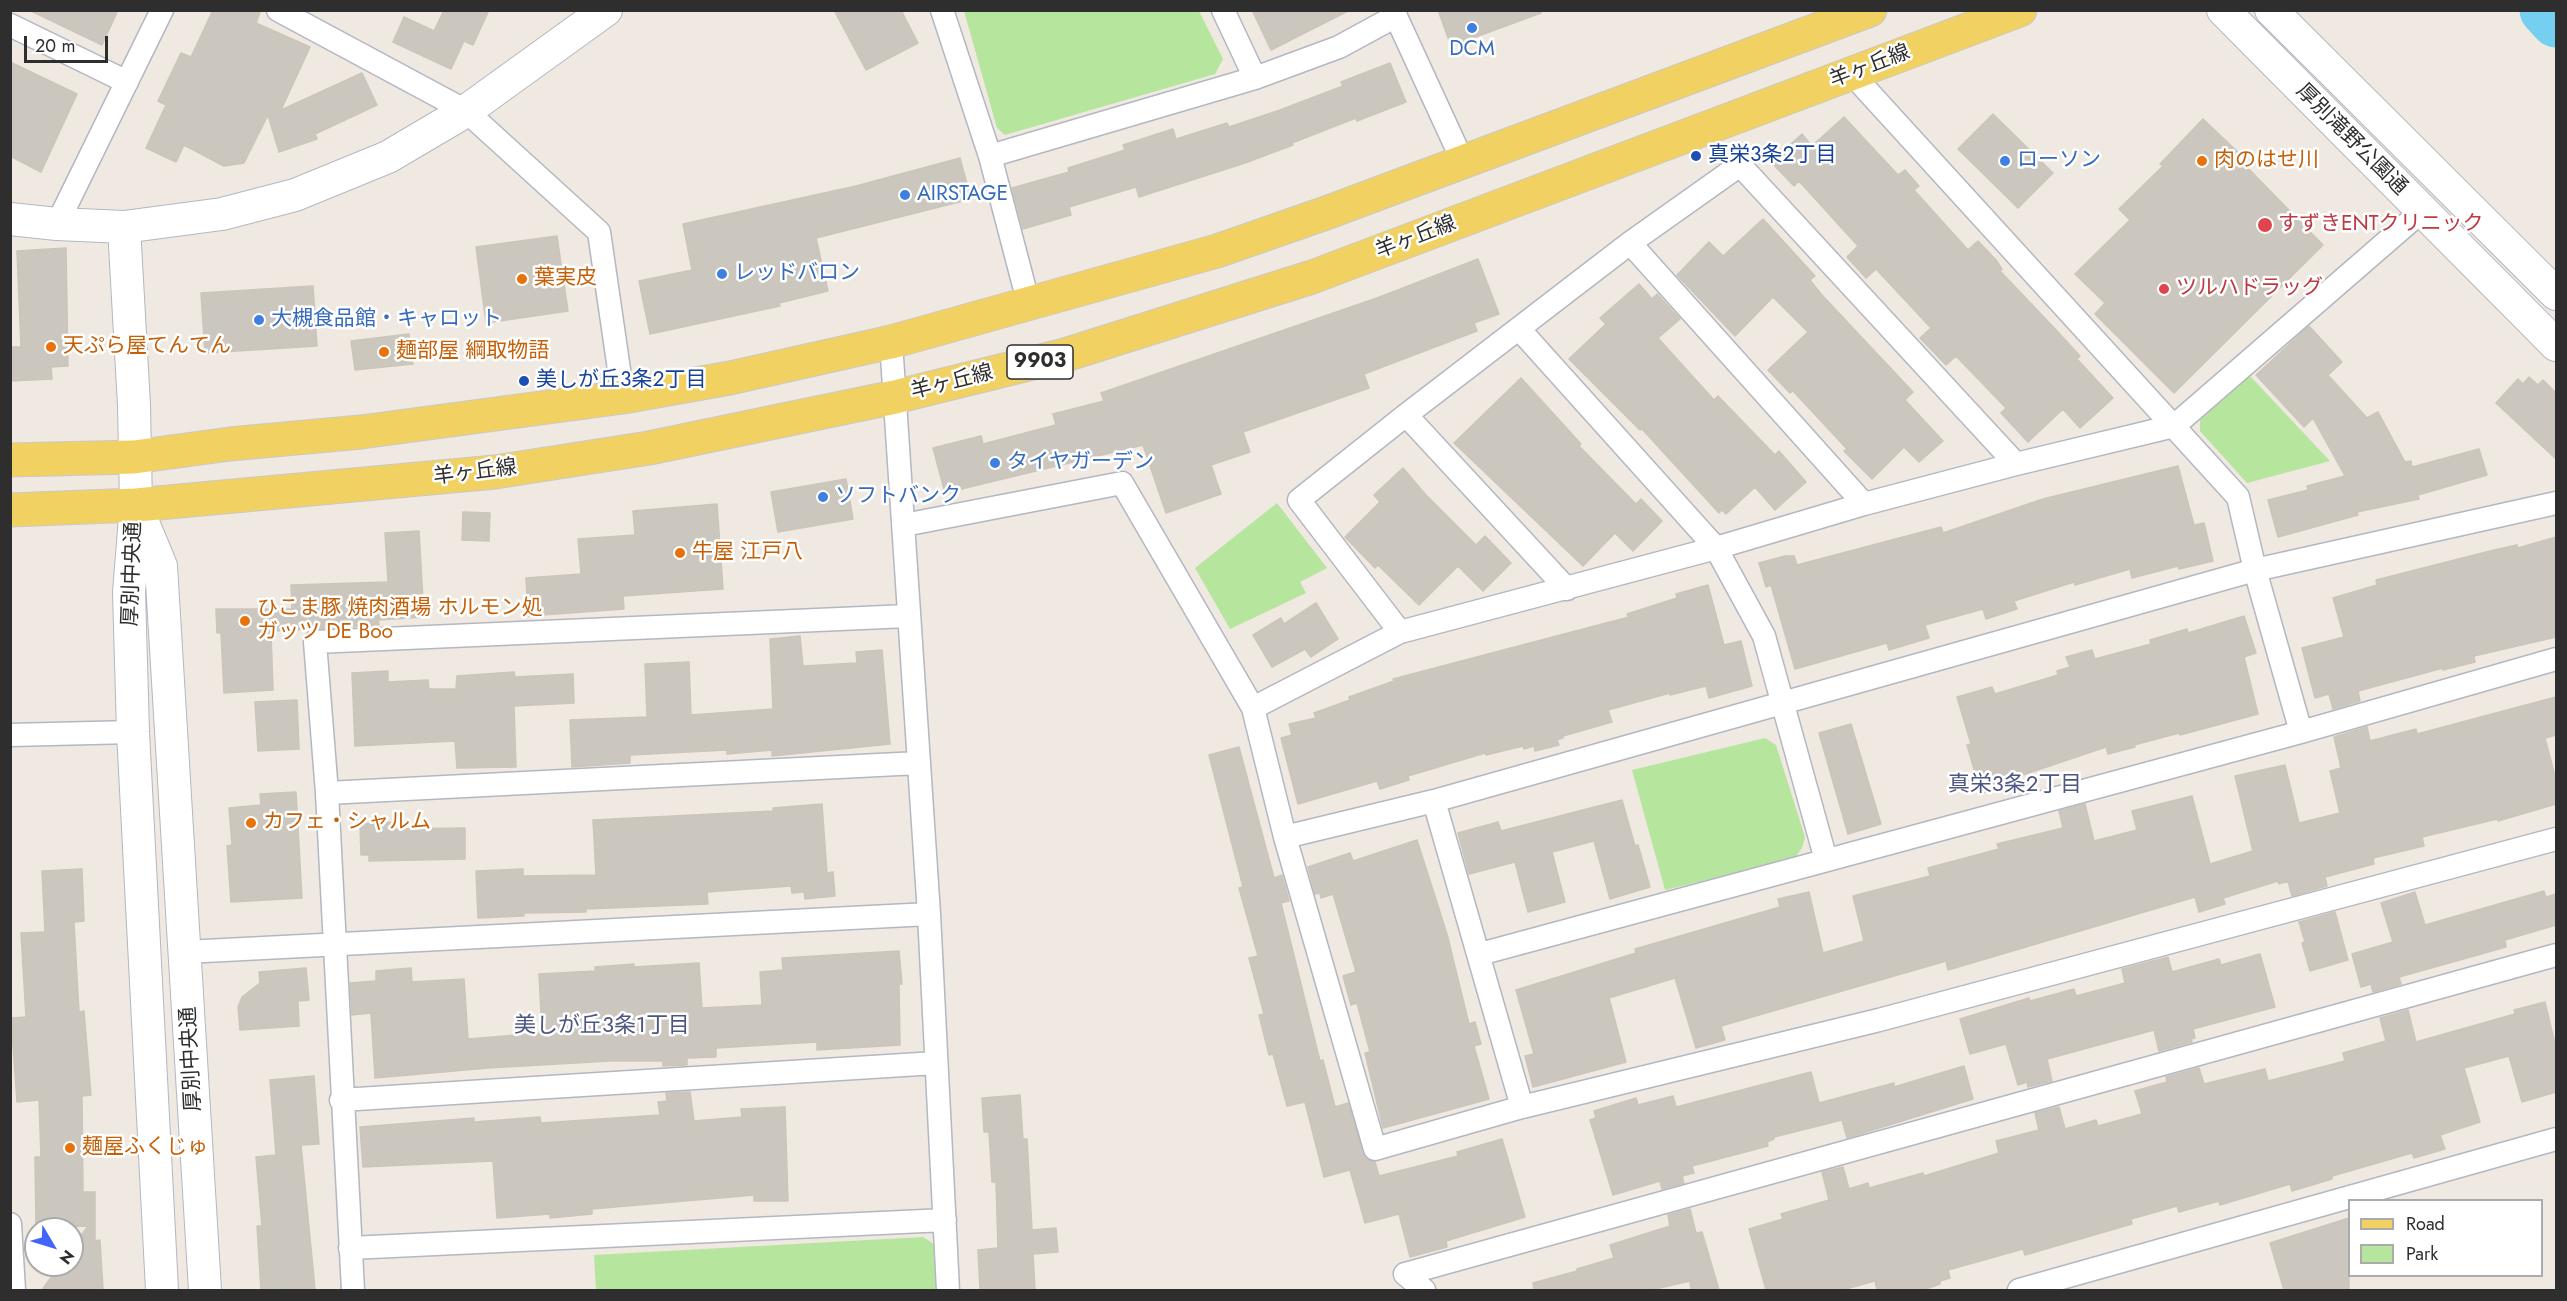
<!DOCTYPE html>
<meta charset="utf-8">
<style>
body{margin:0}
#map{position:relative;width:2567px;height:1301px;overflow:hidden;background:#efe9e1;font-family:Jost,sans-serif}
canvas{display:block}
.frame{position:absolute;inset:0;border:12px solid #2e2e2e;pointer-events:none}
.legend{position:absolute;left:2348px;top:1199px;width:195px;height:78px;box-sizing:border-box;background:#fff;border:2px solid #ababab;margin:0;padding:8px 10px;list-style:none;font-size:18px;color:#2e2e2e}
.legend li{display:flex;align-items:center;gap:12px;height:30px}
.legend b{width:30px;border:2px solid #ababab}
.north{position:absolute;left:24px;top:1217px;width:60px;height:60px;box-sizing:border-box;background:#fff;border:2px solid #ababab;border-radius:50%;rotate:128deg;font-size:16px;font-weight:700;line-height:24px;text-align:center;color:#2e2e2e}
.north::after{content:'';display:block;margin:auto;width:21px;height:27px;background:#4264fb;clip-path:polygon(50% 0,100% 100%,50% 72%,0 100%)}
.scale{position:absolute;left:24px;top:36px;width:84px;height:27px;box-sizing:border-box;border:3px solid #2e2e2e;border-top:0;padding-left:8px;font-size:18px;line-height:21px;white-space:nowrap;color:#2e2e2e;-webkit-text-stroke:4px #fff;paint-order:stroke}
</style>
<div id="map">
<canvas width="2567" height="1301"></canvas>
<div class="frame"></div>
<ul class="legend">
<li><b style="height:8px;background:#f2d163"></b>Road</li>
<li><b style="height:16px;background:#b6e59e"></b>Park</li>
</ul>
<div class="north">N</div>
<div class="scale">20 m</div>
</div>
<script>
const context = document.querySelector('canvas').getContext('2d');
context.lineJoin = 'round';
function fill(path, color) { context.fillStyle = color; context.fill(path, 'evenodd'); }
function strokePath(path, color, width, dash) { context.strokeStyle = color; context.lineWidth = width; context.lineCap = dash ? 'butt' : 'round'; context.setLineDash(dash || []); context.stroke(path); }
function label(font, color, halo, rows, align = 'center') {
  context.font = font + ' Jost,"Noto Sans JP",sans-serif'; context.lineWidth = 5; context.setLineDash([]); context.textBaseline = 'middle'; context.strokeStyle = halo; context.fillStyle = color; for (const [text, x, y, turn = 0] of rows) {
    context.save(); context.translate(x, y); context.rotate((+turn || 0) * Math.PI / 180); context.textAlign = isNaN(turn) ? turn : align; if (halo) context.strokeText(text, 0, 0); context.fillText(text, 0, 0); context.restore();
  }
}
fill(new Path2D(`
 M 964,11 L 1199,11 L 1223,59 L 1215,74 L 1005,135 L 997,128 Z
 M 2250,376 L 2330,461 L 2247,483 L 2200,431 L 2200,420 Z
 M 1277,503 L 1327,568 L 1300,582 L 1306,593 L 1230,629 L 1195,568 Z
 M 1765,738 L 1776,745 L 1805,837 L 1802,848 L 1794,859 L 1665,890 L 1632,770 Z
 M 923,1237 L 937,1246 L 937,1290 L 596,1290 L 594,1255 Z`), '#b6e59e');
strokePath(new Path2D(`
 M 2545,10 L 2556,22`), '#75cff0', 51);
const building = new Path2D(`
 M 29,10 L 118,10 L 102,45 Z
 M 213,10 L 261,10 L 256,23 L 310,47 L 281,110 L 362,73 L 377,105 L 315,134 L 317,139 L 279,152 L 268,115 L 244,163 L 224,166 L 184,145 L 176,162 L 146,148 L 166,105 L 158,101 L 181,53 L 191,57 Z
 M 444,10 L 489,10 L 473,45 L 464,41 L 451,69 L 393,42 L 404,17 L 434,31 Z
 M 834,10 L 901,10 L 918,43 L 866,70 Z
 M 1252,10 L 1350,10 L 1271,50 Z
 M 1438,10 L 1540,10 L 1541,13 L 1451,46 Z
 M 10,62 L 77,94 L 41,172 L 10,156 Z
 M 1390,63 L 1406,102 L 1357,121 L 1356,118 L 1292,143 L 1293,145 L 1245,163 L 1139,197 L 1136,187 L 1069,207 L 1071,215 L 1023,229 L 1012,188 L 1069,172 L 1068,168 L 1125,150 L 1123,145 L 1173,129 L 1176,139 L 1227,123 L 1229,127 L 1280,110 L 1343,86 L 1341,82 Z
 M 1993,114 L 2053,173 L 2018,208 L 1958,149 Z
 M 1844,117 L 1898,175 L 1905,170 L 1919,186 L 1914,190 L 1968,250 L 1978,241 L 1996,260 L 2002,269 L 2000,271 L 2058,332 L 2080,356 L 2077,359 L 2113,398 L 2080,428 L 2063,409 L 2028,442 L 2001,413 L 2006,408 L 1956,356 L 1946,365 L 1920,338 L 1931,328 L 1876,269 L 1866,278 L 1847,257 L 1858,246 L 1799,181 L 1794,186 L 1771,162 L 1802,134 L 1812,146 Z
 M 2203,119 L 2244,158 L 2241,161 L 2323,245 L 2174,393 L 2095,314 L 2105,303 L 2075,274 L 2130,220 L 2119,209 L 2163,166 L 2160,164 Z
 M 960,158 L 971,199 L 816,238 L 828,291 L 779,303 L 780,306 L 650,334 L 639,281 L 692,270 L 683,224 L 856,186 Z
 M 1763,219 L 1815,276 L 1810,280 L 1821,294 L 1913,392 L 1905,400 L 1943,441 L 1919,462 L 1904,447 L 1872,479 L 1844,451 L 1847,449 L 1793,391 L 1790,393 L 1768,370 L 1808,332 L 1773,297 L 1735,336 L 1677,275 L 1709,242 L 1723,256 Z
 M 557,236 L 568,311 L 486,323 L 476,247 Z
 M 66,248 L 68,366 L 51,367 L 52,379 L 10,381 L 10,347 L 21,347 L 17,251 Z
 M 1478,259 L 1499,314 L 1474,323 L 1477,331 L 1364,374 L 1369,388 L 1243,432 L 1250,452 L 1211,465 L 1221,494 L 1166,513 L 1143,445 L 945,493 L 933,448 L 981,436 L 983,444 L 1056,425 L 1053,414 L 1104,401 L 1101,393 L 1377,298 Z
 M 1639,284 L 1652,299 L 1657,294 L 1680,319 L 1658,338 L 1714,400 L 1718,396 L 1775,455 L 1779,451 L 1806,482 L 1775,510 L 1755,487 L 1726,514 L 1722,510 L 1719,513 L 1642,429 L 1640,430 L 1569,359 L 1606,324 L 1600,318 Z
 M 313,286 L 317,346 L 205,353 L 201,293 Z
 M 2309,326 L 2342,362 L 2328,375 L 2367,418 L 2378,412 L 2405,462 L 2411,461 L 2412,467 L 2479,449 L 2487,475 L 2418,495 L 2419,499 L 2357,512 L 2358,515 L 2278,537 L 2268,500 L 2308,490 L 2307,486 L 2345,476 L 2313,418 L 2304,427 L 2256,375 Z
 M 409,334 L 413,364 L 355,370 L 351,341 Z
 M 2529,377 L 2538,385 L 2543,380 L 2556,393 L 2556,459 L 2496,403 L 2518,379 L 2523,384 Z
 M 1521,378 L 1581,444 L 1579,446 L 1636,504 L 1641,499 L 1662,521 L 1633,551 L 1615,533 L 1583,566 L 1454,443 Z
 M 2178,466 L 2194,525 L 2204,523 L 2213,561 L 2179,569 L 2178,566 L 2132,578 L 2130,569 L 2075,585 L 2074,582 L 2014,601 L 2017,609 L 1986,619 L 1983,609 L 1925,625 L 1929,638 L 1889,650 L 1887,643 L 1795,669 L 1771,585 L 1766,587 L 1759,563 L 1785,556 L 1794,556 L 1797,565 L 1941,527 L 1943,533 L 2043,499 Z
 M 1403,468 L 1426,495 L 1476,545 L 1485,536 L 1511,563 L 1483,591 L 1458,566 L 1419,605 L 1378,565 L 1375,568 L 1345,537 L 1380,502 L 1374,495 Z
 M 846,479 L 853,519 L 778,532 L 771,492 Z
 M 717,504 L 723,589 L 623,596 L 624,609 L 528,616 L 526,578 L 581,574 L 578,539 L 635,535 L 633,511 Z
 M 463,512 L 490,513 L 489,541 L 462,540 Z
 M 419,531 L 424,617 L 378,620 L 379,625 L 274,631 L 271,633 L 273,690 L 224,693 L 221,633 L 217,633 L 216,609 L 292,609 L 291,585 L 388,582 L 385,533 Z
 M 2556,537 L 2556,637 L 2474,656 L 2475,662 L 2443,670 L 2443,668 L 2358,691 L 2360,701 L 2333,709 L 2329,694 L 2315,698 L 2302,648 L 2344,637 L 2333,598 L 2377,585 L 2376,580 L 2494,550 L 2517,545 L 2518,548 Z
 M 1708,585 L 1724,645 L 1741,641 L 1752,686 L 1709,698 L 1706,686 L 1670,695 L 1670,693 L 1608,710 L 1612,722 L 1563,736 L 1563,738 L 1557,740 L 1559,745 L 1535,751 L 1534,746 L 1524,749 L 1523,746 L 1486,755 L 1485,753 L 1408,776 L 1409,780 L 1380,789 L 1377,781 L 1298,804 L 1281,738 L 1292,735 L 1289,724 L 1316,718 L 1314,713 L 1350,700 L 1349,697 L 1394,681 L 1393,679 L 1629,617 L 1627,614 L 1677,598 L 1676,594 Z
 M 1316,603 L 1338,639 L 1311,657 L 1305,649 L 1272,667 L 1253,635 L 1281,618 L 1284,624 Z
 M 2244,616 L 2256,653 L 2244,657 L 2258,714 L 2180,735 L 2179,733 L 2134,745 L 2135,747 L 2108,754 L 2106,747 L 2005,781 L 2007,786 L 1981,793 L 1967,745 L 1971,744 L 1957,697 L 1992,687 L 1995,694 L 2058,675 L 2057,671 L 2070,667 L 2066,657 L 2092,650 L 2095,659 L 2151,644 L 2150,640 L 2187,629 L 2188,633 Z
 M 800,636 L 803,666 L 857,663 L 856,652 L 882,650 L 890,744 L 772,756 L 772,750 L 727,754 L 727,750 L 630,755 L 630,763 L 572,767 L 570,720 L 647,717 L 645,664 L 689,662 L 691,715 L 773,709 L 770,639 Z
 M 388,671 L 388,682 L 428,680 L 429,689 L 456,689 L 457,676 L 514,672 L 515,677 L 573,674 L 574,703 L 514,706 L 516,767 L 457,768 L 455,741 L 355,746 L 352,673 Z
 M 2556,697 L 2556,735 L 2545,738 L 2556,780 L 2556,804 L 2498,821 L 2497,819 L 2422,837 L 2424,846 L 2373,858 L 2374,864 L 2325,877 L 2327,886 L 2292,896 L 2288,881 L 2279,884 L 2278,881 L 2223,898 L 2225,904 L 2199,912 L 2195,897 L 1948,970 L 1946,961 L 1721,1026 L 1725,1040 L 1696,1048 L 1675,978 L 1609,998 L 1626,1062 L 1533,1087 L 1525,1056 L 1534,1054 L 1516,990 L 1636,953 L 1635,949 L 1780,907 L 1778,899 L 1809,892 L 1823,953 L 1864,941 L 1853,896 L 1930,876 L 1928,868 L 1999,849 L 1997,844 L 2063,828 L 2059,811 L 2085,804 L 2094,841 L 2137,830 L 2132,811 L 2192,796 L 2210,864 L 2253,851 L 2235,776 L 2285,765 L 2299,823 L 2340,813 L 2330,771 L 2341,768 L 2334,737 L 2367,727 L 2370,741 L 2416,729 L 2417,734 Z
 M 297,700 L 299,749 L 258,751 L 255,702 Z
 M 1851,724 L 1881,824 L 1848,834 L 1819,733 Z
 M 1239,747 L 1274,878 L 1282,875 L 1289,901 L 1281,903 L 1320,1061 L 1323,1060 L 1335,1107 L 1348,1103 L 1365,1158 L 1375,1162 L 1379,1176 L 1458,1156 L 1457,1152 L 1502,1139 L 1525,1217 L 1446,1241 L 1447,1247 L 1410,1257 L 1399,1214 L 1365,1223 L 1350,1170 L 1324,1177 L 1305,1102 L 1287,1106 L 1273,1054 L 1269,1055 L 1259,1015 L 1264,1014 L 1249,958 L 1258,956 L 1239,888 L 1243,887 L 1209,755 Z
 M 296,792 L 302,898 L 231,902 L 227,846 L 232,845 L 229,808 L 261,805 L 260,794 Z
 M 1622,800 L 1635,846 L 1638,845 L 1650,887 L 1610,899 L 1594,841 L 1552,852 L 1565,902 L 1528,912 L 1515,862 L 1469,874 L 1458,833 L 1498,822 L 1501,831 Z
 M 822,804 L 827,873 L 833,872 L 835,896 L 805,899 L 804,892 L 792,893 L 791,886 L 707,892 L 708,904 L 586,909 L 586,912 L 524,913 L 524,916 L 478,918 L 476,871 L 523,869 L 523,876 L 596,875 L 593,820 L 773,811 L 773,808 Z
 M 395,822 L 395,829 L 465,828 L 465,859 L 369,861 L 369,855 L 361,855 L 360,824 Z
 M 1417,840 L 1447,934 L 1469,1024 L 1475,1022 L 1481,1044 L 1474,1046 L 1489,1099 L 1383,1128 L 1365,1053 L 1370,1052 L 1357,1003 L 1351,1005 L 1343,976 L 1356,972 L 1333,894 L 1321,898 L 1320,893 L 1315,894 L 1308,867 L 1350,853 L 1353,861 Z
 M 82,869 L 84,921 L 74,922 L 79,1012 L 84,1011 L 91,1095 L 82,1096 L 83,1192 L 95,1192 L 95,1241 L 100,1240 L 103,1290 L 42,1290 L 60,1265 L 72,1265 L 72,1248 L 88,1226 L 36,1227 L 35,1157 L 41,1157 L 39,1100 L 17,1102 L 11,1018 L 26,1017 L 21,933 L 45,932 L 42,871 Z
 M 2544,891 L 2546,897 L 2556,894 L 2556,925 L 2505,940 L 2506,947 L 2399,977 L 2401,984 L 2373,992 L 2371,984 L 2361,987 L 2352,954 L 2393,942 L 2381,903 L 2415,892 L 2425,925 Z
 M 2335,912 L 2348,960 L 2310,971 L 2302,943 L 2305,942 L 2299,922 Z
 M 899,951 L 902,984 L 899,984 L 900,1045 L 817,1050 L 817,1042 L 716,1048 L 716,1057 L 687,1058 L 687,1065 L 663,1066 L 663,1061 L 610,1061 L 488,1068 L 375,1078 L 371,1013 L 352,1015 L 350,983 L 376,981 L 376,971 L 411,968 L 412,982 L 464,979 L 468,1039 L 542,1033 L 539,974 L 595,971 L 595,967 L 634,964 L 634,967 L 699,963 L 702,1008 L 762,1005 L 760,972 L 783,970 L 782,958 Z
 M 2260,954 L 2275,1007 L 2193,1029 L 2195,1038 L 2191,1039 L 2192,1042 L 2159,1051 L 2154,1030 L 2047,1059 L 2052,1081 L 2028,1087 L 2027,1082 L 2018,1085 L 2006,1044 L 1970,1054 L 1960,1019 L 2029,998 L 2030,1001 L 2074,989 L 2076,996 L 2125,983 L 2122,969 L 2168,957 L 2172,972 L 2219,959 L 2221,965 Z
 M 306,968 L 309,1000 L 298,1001 L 299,1026 L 240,1030 L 238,1007 L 242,997 L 260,983 L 259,972 Z
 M 2545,1002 L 2556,1048 L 2556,1092 L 2522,1102 L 2509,1056 L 2464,1068 L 2480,1122 L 2440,1135 L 2445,1149 L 2414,1158 L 2412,1153 L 2332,1176 L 2332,1179 L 2292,1191 L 2290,1184 L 2220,1205 L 2219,1201 L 2179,1212 L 2177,1206 L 2131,1219 L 2132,1224 L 2025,1255 L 2023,1249 L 1948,1270 L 1950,1278 L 1940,1281 L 1940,1284 L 1923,1290 L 1877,1290 L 1875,1281 L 1842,1290 L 1766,1290 L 1749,1229 L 1783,1219 L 1781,1214 L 1829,1200 L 1822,1172 L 1843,1167 L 1849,1189 L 1868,1183 L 1869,1188 L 1923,1173 L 1924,1176 L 1999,1153 L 1996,1141 L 2039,1130 L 2035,1113 L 2059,1107 L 2065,1129 L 2096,1120 L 2098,1126 L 2142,1114 L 2135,1091 L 2167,1082 L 2166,1077 L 2199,1068 L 2204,1084 L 2265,1069 L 2268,1081 L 2345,1061 L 2343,1053 L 2386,1041 L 2380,1018 L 2408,1010 L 2416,1042 L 2515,1014 L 2514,1010 Z
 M 1964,1066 L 1973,1099 L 1847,1138 L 1842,1120 L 1774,1137 L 1774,1139 L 1767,1142 L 1768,1146 L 1692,1166 L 1694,1173 L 1682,1176 L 1684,1183 L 1662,1189 L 1660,1181 L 1613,1195 L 1590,1120 L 1596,1118 L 1594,1111 L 1636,1098 L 1638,1105 L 1673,1096 L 1676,1107 L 1811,1072 L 1819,1103 L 1894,1083 L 1894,1087 Z
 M 314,1076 L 319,1144 L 301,1145 L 315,1289 L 261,1290 L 257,1226 L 262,1226 L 256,1157 L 276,1155 L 270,1080 Z
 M 690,1092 L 694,1121 L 742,1117 L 741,1109 L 785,1107 L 788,1201 L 754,1201 L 754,1195 L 592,1209 L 592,1214 L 550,1218 L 550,1214 L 497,1218 L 493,1161 L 363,1167 L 360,1127 L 474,1118 L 474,1122 L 540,1117 L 541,1123 L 660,1115 L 658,1102 L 667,1101 L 666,1093 Z
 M 1020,1095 L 1023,1139 L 1027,1139 L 1032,1230 L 1056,1228 L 1058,1252 L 1033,1254 L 1035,1290 L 980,1290 L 978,1250 L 998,1248 L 996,1182 L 992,1182 L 989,1132 L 984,1132 L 982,1098 Z
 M 1690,1209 L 1696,1233 L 1702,1232 L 1719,1290 L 1691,1290 L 1690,1281 L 1651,1290 L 1534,1290 L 1533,1283 L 1577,1271 L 1577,1269 L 1614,1258 L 1610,1245 L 1670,1226 L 1668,1215 Z
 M 2349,1218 L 2349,1290 L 2284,1290 L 2270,1243 Z`);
fill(building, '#cbc7bf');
strokePath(building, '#cbc5ba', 1.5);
const street = new Path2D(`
 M 278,10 L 466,111 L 599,232 L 623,397
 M 942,10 L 990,156 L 1029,305
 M 1223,10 L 1255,78
 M 1393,10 L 1463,162
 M 10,25 L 127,82
 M 1852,74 L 2238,497 L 2255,570 L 2301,732
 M 990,156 L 1255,78 L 1339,47 L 1396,16
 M 57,224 L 162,10
 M 1630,243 L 1864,504
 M 1520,330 L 1716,548 L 1764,636 L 1826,860
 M 891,342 L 929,914 L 948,1290
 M 1406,415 L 1567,589
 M 904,525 L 1122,483 L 1253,708 L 1285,837 L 1434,801 L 2255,570 L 2556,503
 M 1400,632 L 1299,500 L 1406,415 L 1630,243 L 1740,165 L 2016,464
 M 1253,708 L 1400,632 L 1716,548 L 1864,504 L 2016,464 L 2174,426 L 2422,211
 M 10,735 L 133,732
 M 327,793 L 918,763
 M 1434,801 L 1522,1107
 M 1285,837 L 1375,1149 L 1522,1107 L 1879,1020 L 2556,839
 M 185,952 L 929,914
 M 1480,954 L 2301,732 L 2556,659
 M 341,1100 L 936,1063
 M 10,1224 L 14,1290
 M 350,1248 L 945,1220
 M 1405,1274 L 2556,955
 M 1405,1274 L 1424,1290
 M 353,1290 L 327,793 L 315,642 L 908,616
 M 2019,1290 L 2556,1139`);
const secondary = new Path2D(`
 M 2223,10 L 2556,345
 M 2271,10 L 2556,294
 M 10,219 L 57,224 L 124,227 L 222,214 L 295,195 L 388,157 L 466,111 L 606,10
 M 124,227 L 134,405 L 136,505 L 129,592 L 133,732 L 162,1290
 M 137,508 L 161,566 L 205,1290`);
const primary = new Path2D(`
 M 10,460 L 134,457 L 230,444 L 361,432 L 623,397 L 730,378 L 891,342 L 1217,251 L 1326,213 L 1870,10
 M 10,510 L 136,505 L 495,472 L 649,448 L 895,397 L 1065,355 L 1312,277 L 2020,10`);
strokePath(street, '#b4b7c1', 25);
strokePath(secondary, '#b4b7c1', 34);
strokePath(primary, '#c9c9c9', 35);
strokePath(street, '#fff', 22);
strokePath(secondary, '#fff', 32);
strokePath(primary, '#f2d163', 33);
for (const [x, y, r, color] of [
 [1472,28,6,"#3f7fe0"],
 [1696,156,6,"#1a4fb4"],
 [2005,161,6,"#3f7fe0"],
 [2202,161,6,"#e8710a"],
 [905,195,6,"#3f7fe0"],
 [2265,225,8,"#e0444e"],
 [722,274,6,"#3f7fe0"],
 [522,279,6,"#e8710a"],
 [2164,289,6,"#e0444e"],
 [259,320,6,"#3f7fe0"],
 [51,347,6,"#e8710a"],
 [384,352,6,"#e8710a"],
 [524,381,6,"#1a4fb4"],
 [995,463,6,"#3f7fe0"],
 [823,497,6,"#3f7fe0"],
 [680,553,6,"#e8710a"],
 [245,621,6,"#e8710a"],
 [251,823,6,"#e8710a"],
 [70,1148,6,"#e8710a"]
]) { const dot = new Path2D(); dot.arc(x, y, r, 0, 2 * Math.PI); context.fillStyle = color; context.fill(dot); strokePath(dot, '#fff', 2); }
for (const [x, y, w] of [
 [1040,362,66]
]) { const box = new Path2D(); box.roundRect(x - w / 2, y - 17, w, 34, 4.5); context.fillStyle = '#fff'; context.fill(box); strokePath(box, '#2e2e2e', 1.5); }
label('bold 20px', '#2e2e2e', null, [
 ["9903",1040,362]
]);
label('21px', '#366cbe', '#fff', [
 ["DCM",1472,50,"center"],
 ["ローソン",2017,161],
 ["AIRSTAGE",917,195],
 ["レッドバロン",734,274],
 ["大槻食品館・キャロット",271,320],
 ["タイヤガーデン",1007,463],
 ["ソフトバンク",835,497]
], 'left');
label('21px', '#2e2e2e', '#fff', [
 ["羊ヶ丘線",1870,67,-21],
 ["厚別滝野公園通",2351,140,45],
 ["羊ヶ丘線",1416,238,-21],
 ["羊ヶ丘線",952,383,-14],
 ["羊ヶ丘線",475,473,-7],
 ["厚別中央通",133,574,-88],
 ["厚別中央通",192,1059,-93]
]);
label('21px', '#164399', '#fff', [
 ["真栄3条2丁目",1708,156],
 ["美しが丘3条2丁目",536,381]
], 'left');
label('21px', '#c56008', '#fff', [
 ["肉のはせ川",2214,161],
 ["葉実皮",534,279],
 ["天ぷら屋てんてん",63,347],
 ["麺部屋 綱取物語",396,352],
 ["牛屋 江戸八",692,553],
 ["ひこま豚 焼肉酒場 ホルモン処",257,609],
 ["ガッツ DE Boo",257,633],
 ["カフェ・シャルム",263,823],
 ["麺屋ふくじゅ",82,1148]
], 'left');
label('21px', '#be3a42', '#fff', [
 ["すずきENTクリニック",2278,225],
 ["ツルハドラッグ",2176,289]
], 'left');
label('22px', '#4d5680', '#fff', [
 ["真栄3条2丁目",2015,786],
 ["美しが丘3条1丁目",602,1027]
]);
</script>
